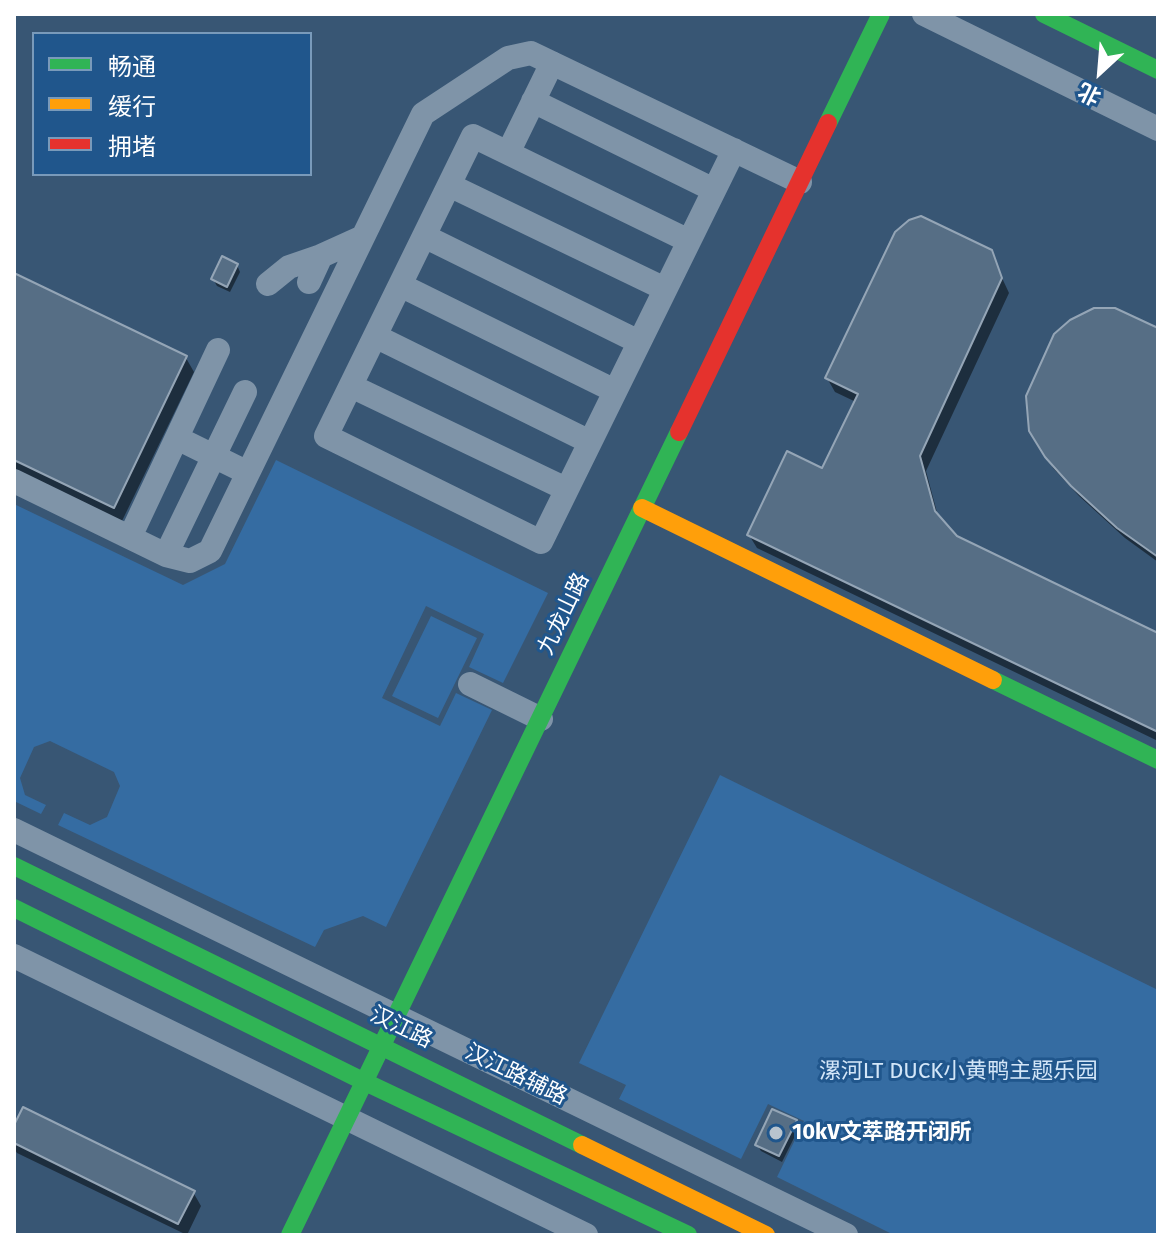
<!DOCTYPE html>
<meta charset="utf-8">
<style>
body{margin:0}
#map{position:relative;width:1172px;height:1249px;overflow:hidden;background:#385674;font-family:"Fira Sans","Noto Sans SC",sans-serif}
canvas{display:block}
.frame{position:absolute;inset:0;border:16px solid #fff;pointer-events:none}
.legend{position:absolute;left:32px;top:32px;width:280px;height:144px;box-sizing:border-box;background:#20568c;border:2px solid #799aba;margin:0;padding:10px 14px;list-style:none;font-size:24px;color:#fff}
.legend li{display:flex;align-items:center;gap:16px;height:40px}
.legend b{width:40px;border:2px solid #799aba}
.north{position:absolute;left:1060px;top:32px;width:80px;height:80px;-webkit-text-stroke:6px #20568c;paint-order:stroke;rotate:206deg;font-size:22px;font-weight:700;line-height:32px;text-align:center;color:#fff}
.north::after{content:'';display:block;margin:auto;width:28px;height:36px;background:#fff;clip-path:polygon(50% 0,100% 100%,50% 72%,0 100%)}
</style>
<div id="map">
<canvas width="1172" height="1249"></canvas>
<div class="frame"></div>
<ul class="legend">
<li><b style="height:10px;background:#30b455"></b>畅通</li>
<li><b style="height:10px;background:#ff9f0a"></b>缓行</li>
<li><b style="height:10px;background:#e5322d"></b>拥堵</li>
</ul>
<div class="north">北</div>
</div>
<script>
const context = document.querySelector('canvas').getContext('2d');
context.lineJoin = 'round';
function fill(path, color) { context.fillStyle = color; context.fill(path, 'evenodd'); }
function strokePath(path, color, width, dash) { context.strokeStyle = color; context.lineWidth = width; context.lineCap = dash ? 'butt' : 'round'; context.setLineDash(dash || []); context.stroke(path); }
function label(font, color, halo, rows, align = 'center') {
  context.font = font + ' "Fira Sans","Noto Sans SC",sans-serif'; context.lineWidth = 6; context.setLineDash([]); context.textBaseline = 'middle'; context.strokeStyle = halo; context.fillStyle = color; for (const [text, x, y, turn = 0] of rows) {
    context.save(); context.translate(x, y); context.rotate((+turn || 0) * Math.PI / 180); context.textAlign = isNaN(turn) ? turn : align; if (halo) context.strokeText(text, 0, 0); context.fillText(text, 0, 0); context.restore();
  }
}
fill(new Path2D(`
 M 276,460 L 548,593 L 503,683 L 469,667 L 484,634 L 426,606 L 382,698 L 440,726 L 456,693 L 492,710 L 386,927 L 363,916 L 324,930 L 315,947 L 58,825 L 64,813 L 90,825 L 107,817 L 120,786 L 114,772 L 50,741 L 34,747 L 20,778 L 25,795 L 46,805 L 41,814 L 14,801 L 14,504 L 183,585 L 225,564 Z
 M 431,616 L 477,638 L 438,718 L 392,696 Z
 M 720,775 L 1158,990 L 1158,1235 L 894,1235 L 777,1177 L 804,1121 L 768,1104 L 741,1159 L 619,1099 L 626,1085 L 579,1063 Z`), '#356ca2');
fill(new Path2D(`
 M 990,252 L 1009,293 L 926,471 L 939,520 L 956,538 L 1158,635 L 1158,741 L 757,548 L 749,535 L 823,471 L 856,402 L 835,392 L 827,378 Z
 M 237,265 L 240,272 L 230,292 L 217,286 L 213,279 Z
 M 14,275 L 186,358 L 194,372 L 122,521 L 14,469 Z
 M 1158,330 L 1158,562 L 1125,538 L 1079,496 L 1053,468 L 1031,430 Z
 M 795,1122 L 799,1128 L 782,1162 L 761,1151 L 757,1145 Z
 M 14,1130 L 193,1192 L 201,1206 L 187,1235 L 17,1153 L 14,1148 Z`), '#0007');
const building = new Path2D(`
 M 921,216 L 992,250 L 1002,278 L 920,456 L 935,511 L 957,536 L 1158,633 L 1158,732 L 747,535 L 787,451 L 822,468 L 858,394 L 825,378 L 895,232 L 909,220 Z
 M 222,256 L 238,264 L 227,287 L 211,279 Z
 M 14,273 L 187,356 L 114,508 L 14,460 Z
 M 1094,308 L 1115,308 L 1158,328 L 1158,557 L 1117,528 L 1071,486 L 1045,457 L 1029,431 L 1026,396 L 1054,334 L 1070,320 Z
 M 23,1107 L 195,1191 L 178,1224 L 14,1143 L 14,1125 Z
 M 772,1109 L 797,1120 L 779,1156 L 755,1145 Z`);
fill(building, '#566e85');
strokePath(building, '#94a5b6', 2);
strokePath(new Path2D(`
 M 924,14 L 1158,129
 M 533,101 L 714,190
 M 508,153 L 552,63
 M 449,185 L 665,289
 M 424,236 L 639,342
 M 689,241 L 473,136 L 326,436 L 541,542 C 605,411 670,281 734,150
 M 309,282 L 321,256 L 363,237
 M 268,284 L 289,267 L 321,256
 M 400,285 L 615,391
 M 375,336 L 590,442
 M 351,386 L 566,489
 M 177,438 L 248,473
 M 14,481 L 166,555 L 190,561 L 210,551 L 423,114 L 508,58 L 531,53 L 800,182
 M 130,537 L 218,350
 M 166,555 L 245,392
 M 470,684 L 541,719
 M 14,830 L 846,1235
 M 14,956 L 586,1235`), '#7f94a8', 24);
strokePath(new Path2D(`
 M 1044,14 L 1158,70
 M 828,123 L 881,14
 M 993,680 L 1158,760
 M 14,866 L 582,1145
 M 14,908 L 365,1082 L 688,1235
 M 290,1235 L 679,432`), '#30b455', 18);
strokePath(new Path2D(`
 M 642,508 L 993,680
 M 582,1145 L 766,1235`), '#ff9f0a', 18);
strokePath(new Path2D(`
 M 679,432 L 828,123`), '#e5322d', 18);
for (const [x, y, r, color] of [
 [776,1133,8,"#b9c4ce"]
]) { const dot = new Path2D(); dot.arc(x, y, r, 0, 2 * Math.PI); context.fillStyle = color; context.fill(dot); strokePath(dot, '#20568c', 3); }
label('22px', '#fff', '#20568c', [
 ["九龙山路",564,614,-64],
 ["汉江路",401,1028,26],
 ["汉江路辅路",516,1075,26]
]);
label('22px', '#d3e6f8', '#20568c', [
 ["漯河LT DUCK小黄鸭主题乐园",958,1072]
]);
label('bold 22px', '#fff', '#20568c', [
 ["10kV文萃路开闭所",792,1133]
], 'left');
</script>
